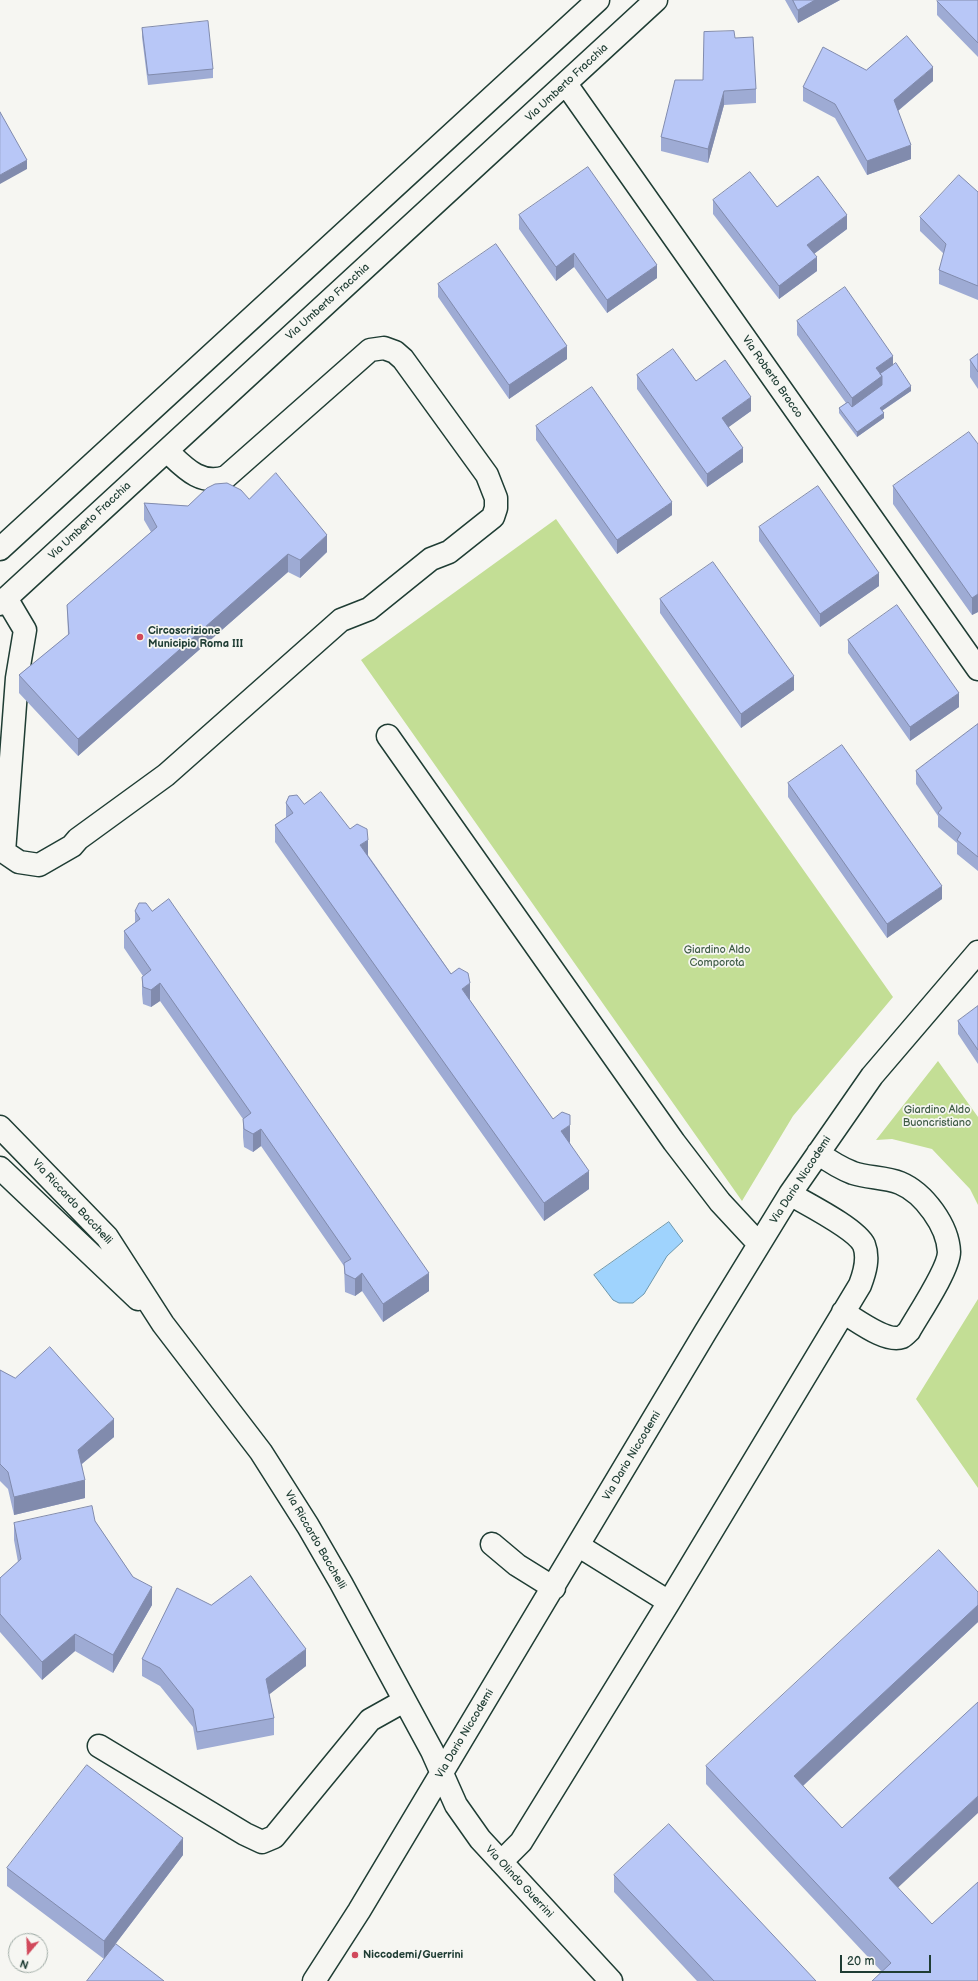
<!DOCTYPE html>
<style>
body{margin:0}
#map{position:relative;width:978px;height:1981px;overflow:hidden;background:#f6f6f2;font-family:"Balsamiq Sans",sans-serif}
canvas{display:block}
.north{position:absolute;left:8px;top:1933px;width:40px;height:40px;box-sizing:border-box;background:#f6f6f2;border:1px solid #a0aca6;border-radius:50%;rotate:199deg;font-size:11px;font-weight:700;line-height:16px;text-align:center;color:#1f3d34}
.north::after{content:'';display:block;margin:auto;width:14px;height:18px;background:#d1495b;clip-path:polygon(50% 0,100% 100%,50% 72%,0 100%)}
.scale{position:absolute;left:840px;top:1955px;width:91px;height:18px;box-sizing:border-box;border:2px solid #1f3d34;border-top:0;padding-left:5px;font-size:12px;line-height:14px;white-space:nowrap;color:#1f3d34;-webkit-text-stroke:3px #f6f6f2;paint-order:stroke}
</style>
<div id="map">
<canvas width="978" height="1981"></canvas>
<div class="north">N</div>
<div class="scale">20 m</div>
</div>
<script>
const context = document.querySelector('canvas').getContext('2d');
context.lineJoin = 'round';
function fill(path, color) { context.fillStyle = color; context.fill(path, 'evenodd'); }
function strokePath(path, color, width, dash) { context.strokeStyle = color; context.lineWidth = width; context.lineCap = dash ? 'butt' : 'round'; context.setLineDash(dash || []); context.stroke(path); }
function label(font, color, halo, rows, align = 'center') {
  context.font = font + ' "Balsamiq Sans",sans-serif'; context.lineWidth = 3.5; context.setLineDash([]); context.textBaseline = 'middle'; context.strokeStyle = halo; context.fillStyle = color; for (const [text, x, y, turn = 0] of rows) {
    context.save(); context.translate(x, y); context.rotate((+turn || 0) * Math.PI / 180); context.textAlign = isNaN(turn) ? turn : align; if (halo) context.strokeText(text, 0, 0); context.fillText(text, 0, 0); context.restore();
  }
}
fill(new Path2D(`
 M 556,519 L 893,997 L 793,1116 L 742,1201 L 361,660 Z
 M 938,1061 L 978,1117 L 978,1205 L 970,1189 L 932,1149 L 892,1139 L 876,1140 Z
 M 978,1299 L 978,1488 L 916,1399 Z`), '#c3de95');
const water = new Path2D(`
 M 669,1222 L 683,1241 L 667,1256 L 644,1294 L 633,1303 L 619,1303 L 613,1300 L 594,1275 Z`);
fill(water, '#9fd3fd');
strokePath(water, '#6c97ad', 1);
const minor = new Path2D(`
 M 566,84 L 978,669
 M 0,549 L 598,0
 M 6,598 L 25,630 L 17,678 L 4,852 L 19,862 L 39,865 L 72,846 L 78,839 L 166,775 L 341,620 L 369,609 L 431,559 L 449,552 L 493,517 L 496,508 L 496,498 L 487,475 L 403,359 L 395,352 L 384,348 L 370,350 L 226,477 C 200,486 184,467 167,451
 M 0,604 L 656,0
 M 388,736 L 674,1142 L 720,1202 L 759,1244
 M 0,1127 L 107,1237 L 163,1324 L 261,1452 L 308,1526 L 341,1583 L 432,1751 L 456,1805 L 480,1839 L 611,1981
 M 818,1153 C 829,1161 840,1168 853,1173 C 868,1178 885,1177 900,1183 C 924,1193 948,1226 949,1252 C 949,1269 918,1315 909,1331 C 907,1333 904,1336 902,1337 C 886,1343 857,1320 843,1312
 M 0,1168 L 138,1299
 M 492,1544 L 517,1565 L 554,1588
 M 579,1546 L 669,1602
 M 99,1746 L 245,1834 L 262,1842 L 274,1837 L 370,1720 L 404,1701
 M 501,1862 L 521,1842 L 669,1602 L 860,1285 C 865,1272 869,1258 864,1245 C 857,1229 807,1204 790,1194
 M 314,1981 L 359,1911 L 706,1331 L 790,1194 L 872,1076 L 978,952`);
strokePath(minor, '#1f3d34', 25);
strokePath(minor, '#f6f6f2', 22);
fill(new Path2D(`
 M 785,0 L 840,0 L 798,23 Z
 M 978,0 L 978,57 L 937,15 L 937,1 Z
 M 142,28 L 213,69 L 213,78 L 148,85 L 142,37 Z
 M 866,70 L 933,81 L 898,111 L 911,159 L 867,175 L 835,118 L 803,101 L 803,87 Z
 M 703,80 L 756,89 L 756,103 L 724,105 L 708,163 L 661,151 L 661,137 Z
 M 978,192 L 978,300 L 939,284 L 939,270 L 944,254 L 920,231 L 920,217 Z
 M 713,200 L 847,229 L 814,254 L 817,271 L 779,299 L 713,214 Z
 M 519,215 L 657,278 L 607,313 L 574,267 L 556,281 L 519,229 Z
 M 438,284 L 567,359 L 509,399 L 438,297 Z
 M 797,321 L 893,365 L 911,391 L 882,411 L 884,418 L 857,437 L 839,413 L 839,408 L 846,403 L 797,335 Z
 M 978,354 L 978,389 L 970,377 L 970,360 Z
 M 637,375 L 696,381 L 751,411 L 728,427 L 743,462 L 707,487 L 637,389 Z
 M 536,426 L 672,515 L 617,554 L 536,440 Z
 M 978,444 L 978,612 L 972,615 L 893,504 L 893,486 Z
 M 249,499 L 327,552 L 300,578 L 288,572 L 78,756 L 19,693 L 19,675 L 68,635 L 67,605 L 151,532 L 144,520 L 144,503 L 188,506 Z
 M 759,527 L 879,586 L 820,627 L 759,541 Z
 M 660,599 L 794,690 L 741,728 L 660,613 Z
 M 848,640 L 959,707 L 910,741 L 848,653 Z
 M 978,724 L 978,871 L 957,854 L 957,843 L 938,827 L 938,816 L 916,784 L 916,771 Z
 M 788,783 L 942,899 L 887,938 L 788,797 Z
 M 286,803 L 304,804 L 368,855 L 553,1119 L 570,1142 L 570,1143 L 589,1189 L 544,1221 L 275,842 L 275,825 L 286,818 Z
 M 135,911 L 429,1291 L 383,1322 L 362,1291 L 355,1296 L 345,1292 L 344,1266 L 261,1146 L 253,1152 L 244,1147 L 243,1137 L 243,1119 L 160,1001 L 151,1007 L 143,1004 L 142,994 L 142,977 L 143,976 L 124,948 L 124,931 L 135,923 Z
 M 978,1006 L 978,1064 L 958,1034 L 958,1021 Z
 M 0,1370 L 114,1437 L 82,1464 L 85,1498 L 14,1515 L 8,1489 L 0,1481 Z
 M 95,1521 L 152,1605 L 113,1673 L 75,1651 L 42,1680 L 0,1632 L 0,1578 L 18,1562 L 14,1540 L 14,1523 Z
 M 978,1592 L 978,1622 L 803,1786 L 932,1924 L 882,1972 L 706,1784 L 706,1766 Z
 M 142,1659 L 306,1666 L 269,1694 L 274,1718 L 274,1735 L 197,1750 L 193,1727 L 160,1686 L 142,1676 Z
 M 183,1855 L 104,1959 L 7,1886 L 7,1868 Z
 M 614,1875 L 816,1981 L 697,1981 L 614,1892 Z`), '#9eabd4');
fill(new Path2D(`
 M 815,0 L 840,0 L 798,23 L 798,10 Z
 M 933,67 L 933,81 L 894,114 L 894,100 Z
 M 724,91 L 724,105 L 708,163 L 708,149 Z
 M 911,145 L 911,159 L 867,175 L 867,161 Z
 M 27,160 L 27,169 L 0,184 L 0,175 Z
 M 847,215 L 847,229 L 807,259 L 807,245 Z
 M 574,253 L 574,267 L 556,281 L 556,267 Z
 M 817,257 L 817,271 L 779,299 L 779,286 Z
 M 657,265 L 657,278 L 607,313 L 607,300 Z
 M 567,346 L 567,359 L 509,399 L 509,385 Z
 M 893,356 L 893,369 L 882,390 L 852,411 L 852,398 L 876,368 Z
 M 911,386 L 911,391 L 880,412 L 880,408 Z
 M 751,397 L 751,411 L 722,432 L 722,418 Z
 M 884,413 L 884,418 L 857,437 L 857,432 Z
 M 743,448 L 743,462 L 707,487 L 707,474 Z
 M 672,502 L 672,515 L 617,554 L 617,540 Z
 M 327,535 L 327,552 L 300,578 L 300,560 Z
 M 288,554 L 288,572 L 78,756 L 78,739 Z
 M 879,573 L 879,586 L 820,627 L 820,614 Z
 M 978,594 L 978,612 L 972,615 L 972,598 Z
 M 794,676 L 794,690 L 741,728 L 741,714 Z
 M 959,693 L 959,707 L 910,741 L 910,727 Z
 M 368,840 L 368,857 L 360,845 Z
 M 942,886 L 942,899 L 887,938 L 887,924 Z
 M 160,983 L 160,1001 L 151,1007 L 151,990 Z
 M 470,983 L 470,1001 L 462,989 Z
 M 570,1125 L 570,1142 L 561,1149 L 561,1131 Z
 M 261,1129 L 261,1146 L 253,1152 L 253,1134 Z
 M 589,1171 L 589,1189 L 544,1221 L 544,1203 Z
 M 362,1273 L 362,1291 L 355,1296 L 355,1279 Z
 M 429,1273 L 429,1291 L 383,1322 L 383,1304 Z
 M 114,1419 L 114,1437 L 78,1467 L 78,1450 Z
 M 85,1480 L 85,1498 L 14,1515 L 14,1497 Z
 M 152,1587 L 152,1605 L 113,1673 L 113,1655 Z
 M 978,1605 L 978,1622 L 794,1794 L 794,1776 Z
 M 75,1634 L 75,1651 L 42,1680 L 42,1662 Z
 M 306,1649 L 306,1666 L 266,1697 L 266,1679 Z
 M 978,1796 L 978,1813 L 889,1896 L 889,1878 Z
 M 183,1838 L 183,1855 L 104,1959 L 104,1941 Z`), '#818bad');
const building = new Path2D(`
 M 793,0 L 815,0 L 798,10 Z
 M 938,0 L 978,0 L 978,43 L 937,1 Z
 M 208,21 L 213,69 L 148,75 L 142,28 Z
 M 734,31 L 735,38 L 753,37 L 756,89 L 724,91 L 708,149 L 661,137 L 675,80 L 703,80 L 704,32 Z
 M 907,36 L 933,67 L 894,100 L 911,145 L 867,161 L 835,104 L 803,87 L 823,47 L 866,70 Z
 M 0,112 L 27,160 L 0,175 Z
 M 588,167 L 657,265 L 607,300 L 574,253 L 556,267 L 519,215 Z
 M 750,172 L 777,207 L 818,176 L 847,215 L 807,245 L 817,257 L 779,286 L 713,200 Z
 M 959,175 L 978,192 L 978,286 L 939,270 L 946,244 L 920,217 Z
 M 496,244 L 567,346 L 509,385 L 438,284 Z
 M 845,287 L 893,356 L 876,368 L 882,376 L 852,398 L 797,321 Z
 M 673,349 L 696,381 L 725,360 L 751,397 L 722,418 L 743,448 L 707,474 L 637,375 Z
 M 978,354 L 978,372 L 970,360 Z
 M 896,363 L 911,386 L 880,408 L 884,413 L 857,432 L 839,408 L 848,402 L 852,407 L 882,385 L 882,376 L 880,374 Z
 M 592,387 L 672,502 L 617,540 L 536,426 Z
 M 969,432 L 978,444 L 978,594 L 972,598 L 893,486 Z
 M 276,473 L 327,535 L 300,560 L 288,554 L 78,739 L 19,675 L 69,634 L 67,605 L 157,527 L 144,503 L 188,506 L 207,488 L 215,484 L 227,483 L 241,490 L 249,499 Z
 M 818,486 L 879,573 L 820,614 L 759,527 Z
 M 713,562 L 794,676 L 741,714 L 660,599 Z
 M 897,605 L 959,693 L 910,727 L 848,640 Z
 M 978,724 L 978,857 L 957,840 L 961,833 L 938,813 L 942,808 L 916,771 Z
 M 842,745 L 942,886 L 887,924 L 788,783 Z
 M 321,792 L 350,829 L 357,824 L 367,829 L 368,840 L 360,845 L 451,974 L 459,968 L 468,973 L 470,983 L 462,989 L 553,1119 L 562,1112 L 570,1115 L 570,1125 L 561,1131 L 589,1171 L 544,1203 L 275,825 L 293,813 L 286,803 L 289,796 L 297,795 L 304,804 Z
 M 169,899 L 429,1273 L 383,1304 L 362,1273 L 355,1279 L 345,1274 L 344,1263 L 351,1259 L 261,1129 L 253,1134 L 244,1129 L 243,1119 L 251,1113 L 160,983 L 151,990 L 143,987 L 142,977 L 151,970 L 124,931 L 140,919 L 135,911 L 139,903 L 146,903 L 152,911 Z
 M 978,1006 L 978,1050 L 958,1021 Z
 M 50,1347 L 114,1419 L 78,1450 L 85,1480 L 14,1497 L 8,1472 L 0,1464 L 0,1370 L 15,1378 Z
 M 92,1506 L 95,1521 L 133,1577 L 152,1587 L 113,1655 L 75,1634 L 42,1662 L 0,1614 L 0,1578 L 21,1559 L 14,1523 Z
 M 939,1550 L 978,1592 L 978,1605 L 794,1776 L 842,1828 L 978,1702 L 978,1796 L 889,1878 L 932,1924 L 978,1882 L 978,1981 L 872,1981 L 891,1963 L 706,1766 Z
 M 251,1576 L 306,1649 L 266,1679 L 274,1718 L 197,1732 L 193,1709 L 160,1668 L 142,1659 L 177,1588 L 211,1605 Z
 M 87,1765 L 183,1838 L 104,1941 L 7,1868 Z
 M 669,1824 L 816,1981 L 714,1981 L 614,1875 Z
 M 116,1944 L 164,1981 L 87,1981 Z`);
fill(building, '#b8c7f7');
strokePath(building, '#818bad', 1);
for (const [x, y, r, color] of [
 [140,637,4,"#d1495b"],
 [355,1955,4,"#d1495b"]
]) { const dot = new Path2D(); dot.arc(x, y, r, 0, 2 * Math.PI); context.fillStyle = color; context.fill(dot); strokePath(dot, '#f6f6f2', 1.5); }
label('11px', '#1f3d34', '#f6f6f2', [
 ["Via Umberto Fracchia",567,83,-43],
 ["Via Umberto Fracchia",328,302,-42],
 ["Via Roberto Bracco",772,377,55],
 ["Via Umberto Fracchia",90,521,-43],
 ["Via Dario Niccodemi",801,1180,-57],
 ["Via Riccardo Bacchelli",72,1202,47],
 ["Via Dario Niccodemi",632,1456,-59],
 ["Via Riccardo Bacchelli",315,1540,60],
 ["Via Dario Niccodemi",465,1734,-59],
 ["Via Olindo Guerrini",519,1882,47]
]);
label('bold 11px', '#1f3d34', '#f6f6f2', [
 ["Circoscrizione",148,631],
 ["Municipio Roma III",148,644],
 ["Niccodemi/Guerrini",363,1955]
], 'left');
label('11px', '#405d47', '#f6f6f2', [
 ["Giardino Aldo",717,950],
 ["Comporota",717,963],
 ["Giardino Aldo",937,1110],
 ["Buoncristiano",937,1123]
]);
</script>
